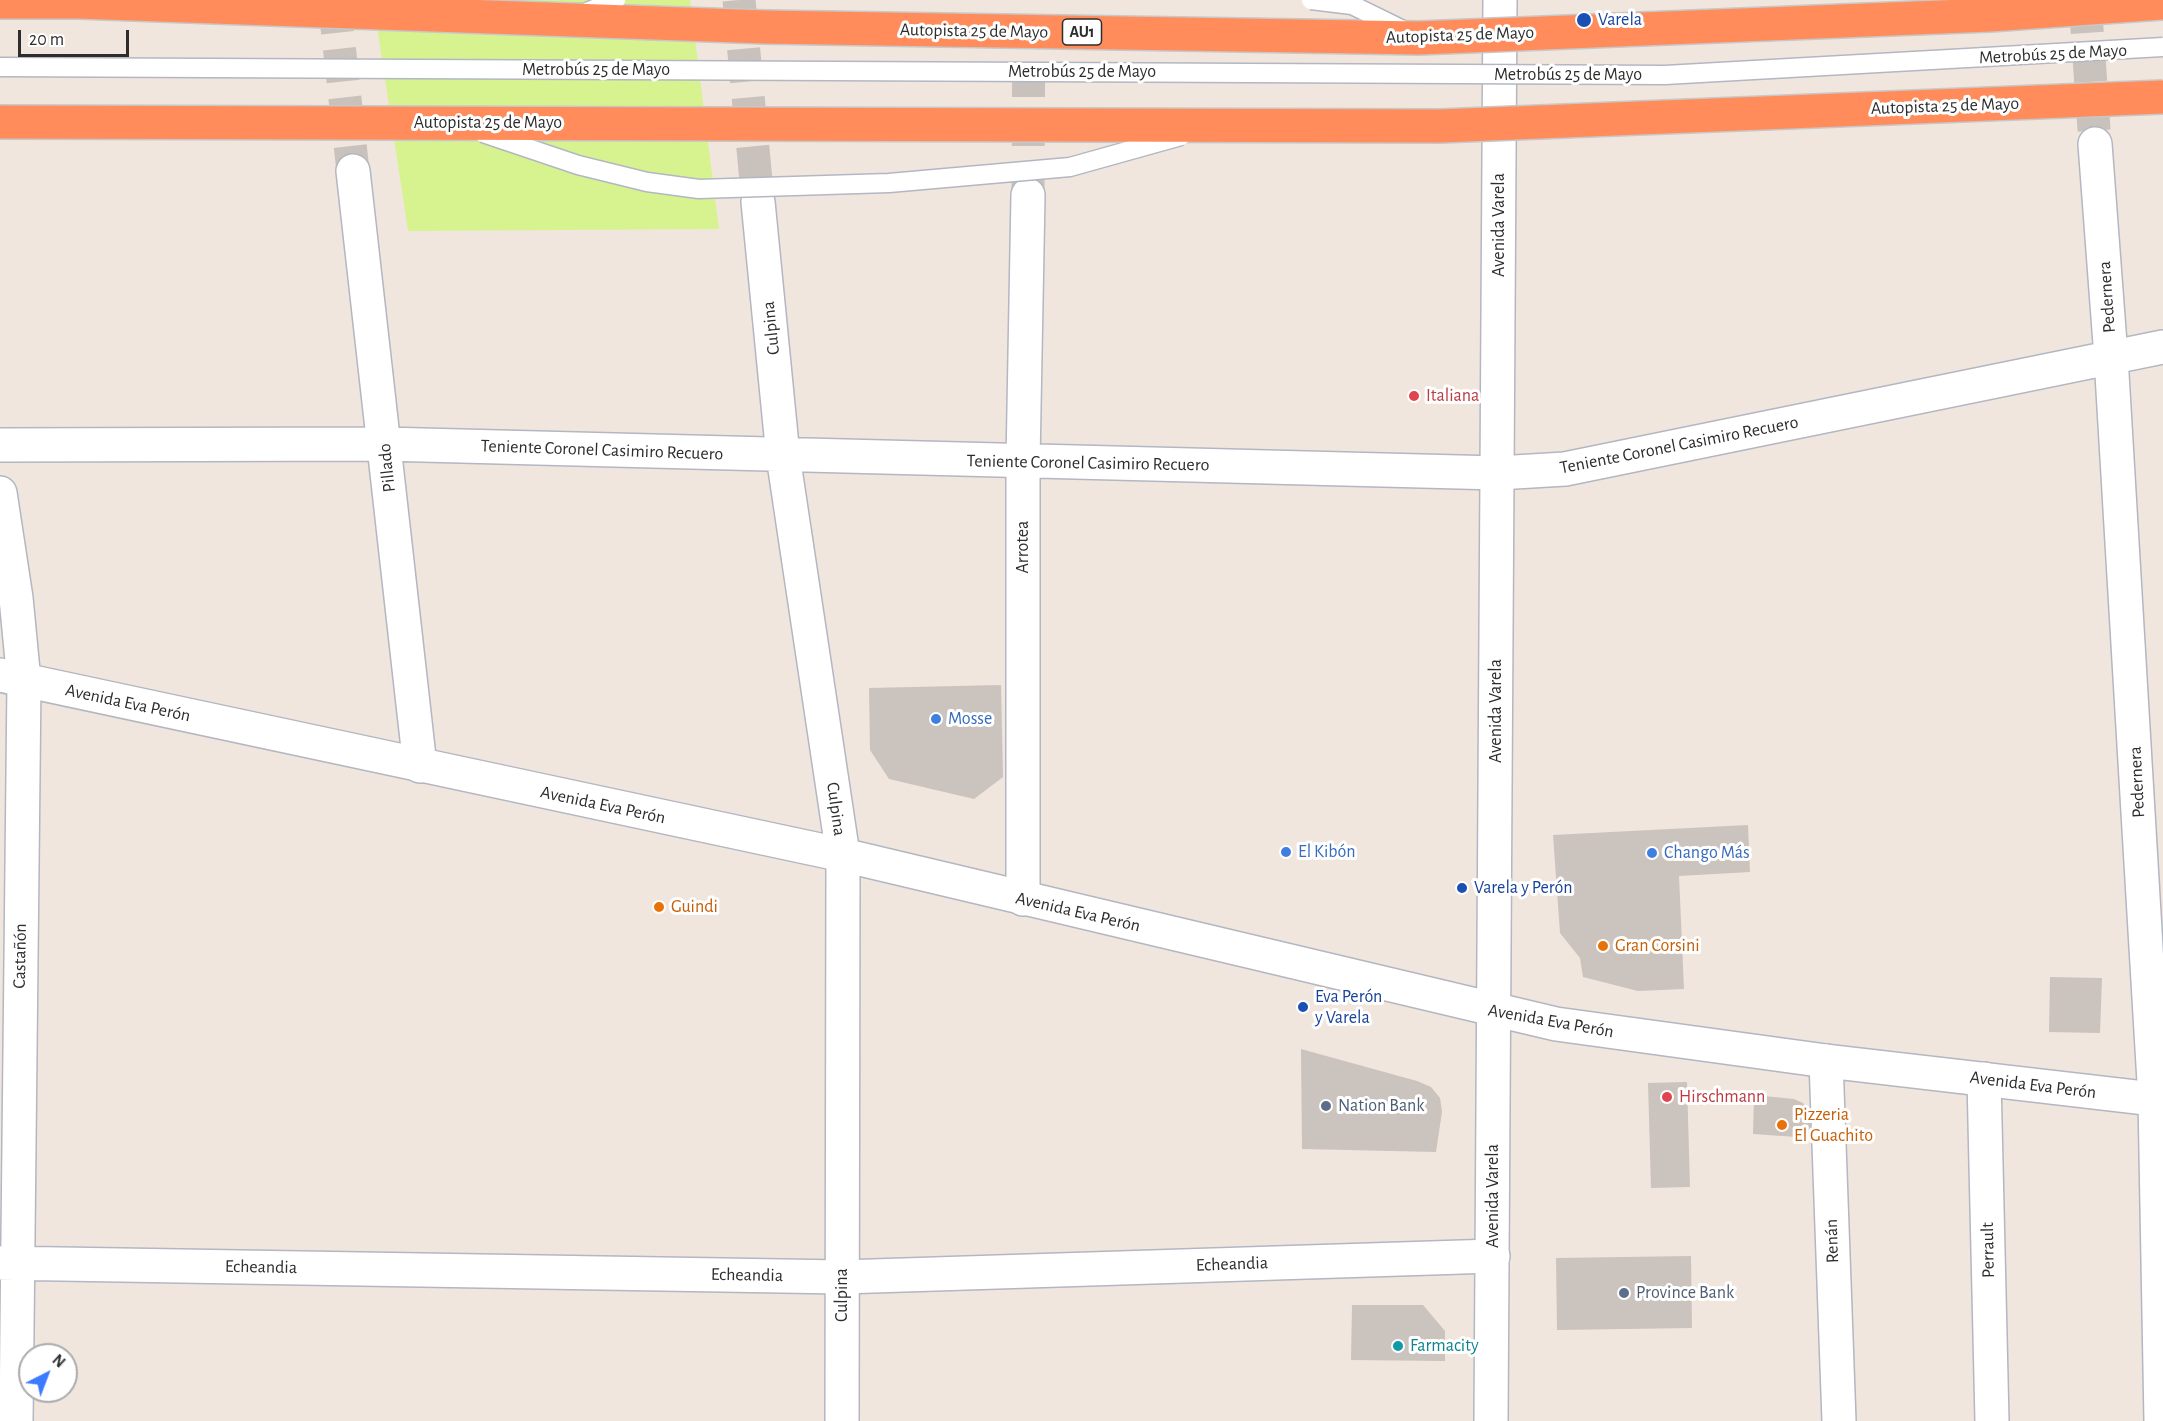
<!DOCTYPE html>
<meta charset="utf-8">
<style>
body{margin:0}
#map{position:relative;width:2163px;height:1421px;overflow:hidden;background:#f0e6de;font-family:"Alegreya Sans",sans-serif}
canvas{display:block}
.north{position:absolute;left:18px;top:1343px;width:60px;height:60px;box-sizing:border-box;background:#fff;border:2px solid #ababab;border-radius:50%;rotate:42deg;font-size:16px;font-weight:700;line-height:24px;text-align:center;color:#2d2d2d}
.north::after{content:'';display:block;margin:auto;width:21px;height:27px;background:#3c7aff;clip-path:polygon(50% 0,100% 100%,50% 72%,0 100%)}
.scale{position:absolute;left:18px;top:30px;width:111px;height:27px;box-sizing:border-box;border:3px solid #2d2d2d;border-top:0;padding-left:8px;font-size:18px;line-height:21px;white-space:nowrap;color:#2d2d2d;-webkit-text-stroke:4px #fff;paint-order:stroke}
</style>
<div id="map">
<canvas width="2163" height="1421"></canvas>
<div class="north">N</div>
<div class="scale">20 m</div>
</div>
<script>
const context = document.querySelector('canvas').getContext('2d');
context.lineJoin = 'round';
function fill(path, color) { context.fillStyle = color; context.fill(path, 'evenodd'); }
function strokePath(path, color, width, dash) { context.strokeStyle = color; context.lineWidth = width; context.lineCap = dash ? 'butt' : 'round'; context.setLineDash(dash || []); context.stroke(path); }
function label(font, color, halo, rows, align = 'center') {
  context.font = font + ' "Alegreya Sans",sans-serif'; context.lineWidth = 6; context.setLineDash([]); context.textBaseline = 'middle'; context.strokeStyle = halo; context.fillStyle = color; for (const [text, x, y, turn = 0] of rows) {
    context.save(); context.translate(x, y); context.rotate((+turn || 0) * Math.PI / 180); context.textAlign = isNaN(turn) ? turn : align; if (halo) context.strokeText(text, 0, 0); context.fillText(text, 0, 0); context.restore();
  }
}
fill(new Path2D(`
 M 373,0 L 690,0 L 719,229 L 408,231 Z`), '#d6f390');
fill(new Path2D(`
 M 1001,685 L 1003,777 L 974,799 L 889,779 L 870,750 L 869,688 Z
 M 1748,825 L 1750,872 L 1679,876 L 1684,989 L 1638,991 L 1583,977 L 1580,958 L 1560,933 L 1553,835 Z
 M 2050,977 L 2102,978 L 2100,1033 L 2049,1032 Z
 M 1301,1049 L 1417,1081 L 1431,1087 L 1440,1098 L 1442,1112 L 1436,1152 L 1302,1149 Z
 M 1687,1082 L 1690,1187 L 1651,1188 L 1648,1083 Z
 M 1754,1095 L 1794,1099 L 1803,1103 L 1810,1116 L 1811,1138 L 1753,1134 Z
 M 1691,1256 L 1692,1328 L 1557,1330 L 1556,1258 Z
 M 1352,1305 L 1423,1305 L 1445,1331 L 1445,1361 L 1351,1360 Z`), '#cbc3bd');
strokePath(new Path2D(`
 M 334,0 L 353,171
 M 739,0 L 758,202
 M 2085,0 L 2095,144
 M 1028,195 L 1029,0`), '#c9c1bb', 33, [33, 16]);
const street = new Path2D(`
 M 2095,144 L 2111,357 L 2155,1099 L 2161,1421
 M 353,171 L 420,766
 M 758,202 L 783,456 L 843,855 L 842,1421
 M 0,445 L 384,444 L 1498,473 L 1565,469 L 2163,347
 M 0,493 L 16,598 L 24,681 L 16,1421
 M 1023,899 L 1023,461 L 1028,195
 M 1826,1061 L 1839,1421
 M 1984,1079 L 1992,1421
 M 0,1263 L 842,1277 L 1493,1256`);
const secondary = new Path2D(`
 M 0,675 L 843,855 L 1556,1024 L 1826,1061 L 2163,1100
 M 1491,1421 L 1500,0`);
strokePath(street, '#b2b7c2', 36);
strokePath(secondary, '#b2b7c2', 36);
strokePath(street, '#fff', 33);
strokePath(secondary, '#fff', 33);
const laneBridge = new Path2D(`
 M 1311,0 L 1352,5 L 1407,32
 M 582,14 L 616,0
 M 0,67 L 1665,75 L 2163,47
 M 483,133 L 578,165 L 647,182 L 699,189 L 889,183 L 1070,167 L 1181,136`);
const highwayBridge = new Path2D(`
 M 0,2 L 78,2 L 765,27 L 1419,38 L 1990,15 L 2163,3
 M 0,122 L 1440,126 L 2163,97`);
strokePath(laneBridge, '#b2b7c2', 21, []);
strokePath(highwayBridge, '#c8c8c8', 36, []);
strokePath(laneBridge, '#fff', 18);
strokePath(highwayBridge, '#ff8c5a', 33);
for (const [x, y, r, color] of [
 [1584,20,8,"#1a4fb4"],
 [1414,396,6,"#e0444e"],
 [936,719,6,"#3f7fe0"],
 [1286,852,6,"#3f7fe0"],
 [1652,853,6,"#3f7fe0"],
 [1462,888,6,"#1a4fb4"],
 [659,907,6,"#e8710a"],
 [1603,946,6,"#e8710a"],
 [1303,1007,6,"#1a4fb4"],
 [1667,1097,6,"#e0444e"],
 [1326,1106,6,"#5c6f8a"],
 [1782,1125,6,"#e8710a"],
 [1624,1293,6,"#5c6f8a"],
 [1398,1346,6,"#0f9aa8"]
]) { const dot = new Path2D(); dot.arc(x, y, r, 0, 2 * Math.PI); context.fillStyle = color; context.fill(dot); strokePath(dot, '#fff', 2); }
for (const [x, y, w] of [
 [1082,32,39]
]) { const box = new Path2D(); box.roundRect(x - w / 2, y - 13, w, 26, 4.5); context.fillStyle = '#fff'; context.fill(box); strokePath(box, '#2d2d2d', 1.5); }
label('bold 16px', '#2d2d2d', null, [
 ["AU1",1082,32]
]);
label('18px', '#164399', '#fff', [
 ["Varela",1598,20],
 ["Varela y Perón",1474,888],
 ["Eva Perón",1315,997],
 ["y Varela",1315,1018]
], 'left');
label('18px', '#2d2d2d', '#fff', [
 ["Autopista 25 de Mayo",974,31,1],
 ["Autopista 25 de Mayo",1460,35,-2],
 ["Metrobús 25 de Mayo",2053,54,-3],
 ["Metrobús 25 de Mayo",596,70],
 ["Metrobús 25 de Mayo",1082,72],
 ["Metrobús 25 de Mayo",1568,75],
 ["Autopista 25 de Mayo",1945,106,-2],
 ["Autopista 25 de Mayo",488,123],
 ["Avenida Varela",1499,225,-90],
 ["Pedernera",2107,297,-94],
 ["Culpina",771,328,-96],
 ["Teniente Coronel Casimiro Recuero",1679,445,-11],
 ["Teniente Coronel Casimiro Recuero",602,450,2],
 ["Teniente Coronel Casimiro Recuero",1088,463,1],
 ["Pillado",387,468,-96],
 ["Arrotea",1023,547,-90],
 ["Avenida Eva Perón",128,703,12],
 ["Avenida Varela",1496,711,-90],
 ["Pedernera",2137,782,-93],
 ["Avenida Eva Perón",603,805,12],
 ["Culpina",836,809,82],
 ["Avenida Eva Perón",1078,912,13],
 ["Castañón",20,956,-89],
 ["Avenida Eva Perón",1551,1021,10],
 ["Avenida Eva Perón",2033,1085,7],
 ["Avenida Varela",1493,1196,-90],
 ["Renán",1832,1241,-92],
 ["Perrault",1988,1250,-91],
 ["Echeandia",1232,1264,-2],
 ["Echeandia",261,1267,1],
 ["Echeandia",747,1275,1],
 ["Culpina",842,1295,-90]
]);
label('18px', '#be3a42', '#fff', [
 ["Italiana",1426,396],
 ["Hirschmann",1679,1097]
], 'left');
label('18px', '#366cbe', '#fff', [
 ["Mosse",948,719],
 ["El Kibón",1298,852],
 ["Chango Más",1664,853]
], 'left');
label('18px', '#c56008', '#fff', [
 ["Guindi",671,907],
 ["Gran Corsini",1615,946],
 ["Pizzeria",1794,1115],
 ["El Guachito",1794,1136]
], 'left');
label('18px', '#4e5e75', '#fff', [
 ["Nation Bank",1338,1106],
 ["Province Bank",1636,1293]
], 'left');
label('18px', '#0d838f', '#fff', [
 ["Farmacity",1410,1346]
], 'left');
</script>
